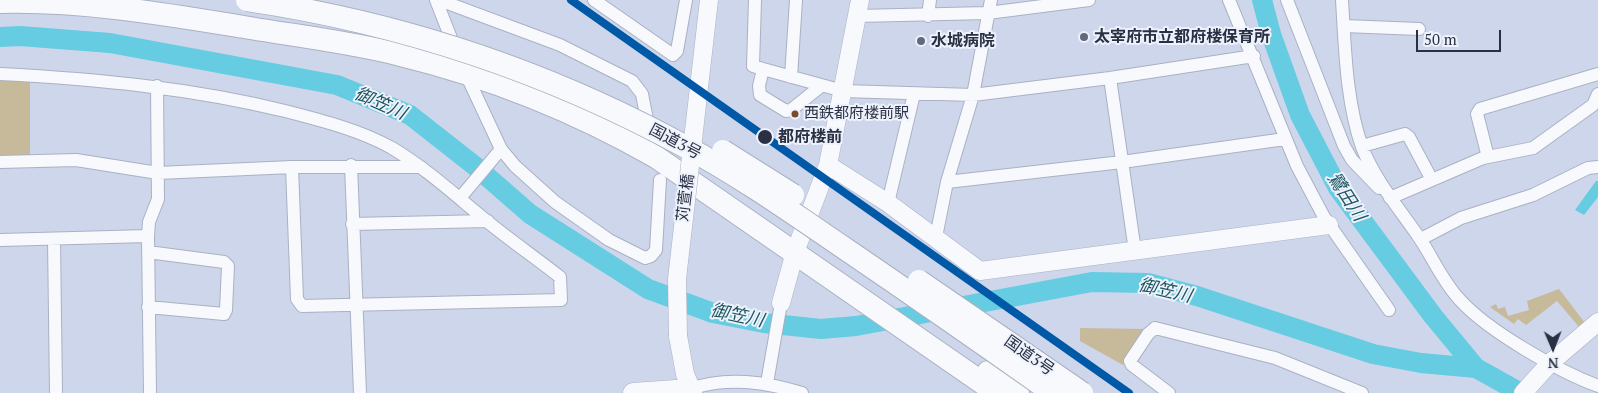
<!DOCTYPE html>
<meta charset="utf-8">
<style>
body{margin:0}
#map{position:relative;width:1598px;height:393px;overflow:hidden;background:#ced6eb;font-family:"PT Serif",serif}
canvas{display:block}
.north{position:absolute;left:1528px;top:323px;width:50px;height:50px;-webkit-text-stroke:4px #eef2fc;paint-order:stroke;rotate:179deg;font-size:14px;font-weight:700;line-height:20px;text-align:center;color:#2a3043}
.north::after{content:'';display:block;margin:auto;width:18px;height:22px;background:#2a3043;clip-path:polygon(50% 0,100% 100%,50% 72%,0 100%)}
.scale{position:absolute;left:1416px;top:30px;width:85px;height:22px;box-sizing:border-box;border:2px solid #2a3043;border-top:0;padding-left:6px;font-size:15px;line-height:18px;white-space:nowrap;color:#2a3043;-webkit-text-stroke:4px #eef2fc;paint-order:stroke}
</style>
<div id="map">
<canvas width="1598" height="393"></canvas>
<div class="north">N</div>
<div class="scale">50 m</div>
</div>
<script>
const context = document.querySelector('canvas').getContext('2d');
context.lineJoin = 'round';
function fill(path, color) { context.fillStyle = color; context.fill(path, 'evenodd'); }
function strokePath(path, color, width, dash) { context.strokeStyle = color; context.lineWidth = width; context.lineCap = dash ? 'butt' : 'round'; context.setLineDash(dash || []); context.stroke(path); }
function label(font, color, halo, rows, align = 'center') {
  context.font = font + ' "PT Serif","Noto Sans JP",serif'; context.lineWidth = 4; context.setLineDash([]); context.textBaseline = 'middle'; context.strokeStyle = halo; context.fillStyle = color; for (const [text, x, y, turn = 0] of rows) {
    context.save(); context.translate(x, y); context.rotate((+turn || 0) * Math.PI / 180); context.textAlign = isNaN(turn) ? turn : align; if (halo) context.strokeText(text, 0, 0); context.fillText(text, 0, 0); context.restore();
  }
}
fill(new Path2D(`
 M 0,80 L 30,81 L 30,156 L 0,157 Z
 M 1559,289 L 1585,323 L 1579,327 L 1557,301 L 1526,325 L 1518,319 L 1514,324 L 1490,307 L 1496,304 L 1498,309 L 1505,307 L 1508,316 L 1529,310 L 1527,301 Z
 M 1080,328 L 1147,329 L 1123,365 L 1080,341 Z`), '#c7ba9b');
fill(new Path2D(`
 M 1596,181 L 1598,181 L 1598,197 L 1584,215 L 1575,210 Z`), '#65cce1');
strokePath(new Path2D(`
 M 1262,0 L 1271,34 L 1300,115 L 1338,188 L 1433,316 L 1476,368
 M 0,37 L 20,36 L 110,43 L 337,85 L 410,115 L 475,166 L 530,214 L 648,289 L 713,313 L 764,323 L 821,329 L 856,326 L 1092,282 L 1148,283 L 1197,296 L 1373,354 L 1421,363 L 1476,368 L 1521,393`), '#65cce1', 20);
const street = new Path2D(`
 M 436,0 L 456,51
 M 439,0 L 560,45 L 632,81 L 642,94 L 649,130
 M 594,0 L 673,55 L 677,51 L 686,0
 M 755,0 L 753,66 L 763,69
 M 1229,0 L 1297,166 L 1324,217 L 1389,310
 M 1287,0 L 1344,146 L 1352,160 L 1379,188
 M 1342,0 C 1345,48 1346,101 1362,147 C 1374,178 1397,206 1416,233 C 1432,255 1441,280 1460,300 C 1488,331 1558,371 1598,386
 M 857,16 L 988,13 L 1089,0
 M 928,16 L 930,0
 M 1344,26 L 1419,29
 M 465,72 L 501,149 L 515,166 L 555,202 L 609,240 L 645,258 L 651,256 L 656,250 L 660,180
 M 0,74 C 96,79 191,88 285,111 C 320,120 360,130 392,148 C 427,169 456,196 488,222 C 511,241 536,258 560,277 L 561,300 L 302,306 L 297,299 L 292,167
 M 791,77 L 796,0
 M 1110,78 L 1135,251
 M 821,86 L 791,110 L 786,111 L 760,95 L 759,86 L 763,69 L 843,91 L 973,95 L 1110,78 L 1254,56
 M 1362,146 L 1405,134 L 1409,137 L 1432,180
 M 1488,157 L 1477,114 L 1480,109 L 1598,74
 M 0,162 L 76,160 L 158,173 L 292,167 L 421,167
 M 351,165 L 360,393
 M 947,182 L 1122,162 L 1285,139
 M 460,198 L 501,149
 M 1390,198 L 1483,158 L 1533,148 L 1593,105 L 1598,94
 M 888,203 L 914,94
 M 352,224 L 488,221
 M 936,237 L 947,182 L 973,95 L 991,0
 M 54,239 L 56,393
 M 1421,239 L 1461,218 L 1533,195 L 1588,168 L 1598,167
 M 0,240 L 148,236
 M 148,252 L 224,262 L 228,266 L 226,310 L 224,314 L 148,307
 M 767,383 L 781,303
 M 690,389 C 727,376 765,382 802,393
 M 150,393 L 148,236 L 149,222 L 158,199 L 157,86
 M 1169,393 L 1132,365 L 1130,361 L 1148,334 L 1155,328 L 1275,358 L 1362,393`);
const secondary = new Path2D(`
 M 828,165 L 888,203 L 980,271 L 1329,225
 M 781,303 L 795,252 L 828,165 L 860,0
 M 678,336 L 685,374 L 693,393
 M 1523,393 L 1550,363 L 1598,322`);
const primary = new Path2D(`
 M 633,393 L 690,389`);
const highway = new Path2D(`
 M 0,2 C 82,0 164,14 244,27 C 296,36 350,42 401,55 C 491,77 576,111 656,157 L 997,393
 M 988,372 L 1018,393`);
strokePath(street, '#aab1c3', 14);
strokePath(secondary, '#aab1c3', 19);
strokePath(primary, '#aab1c3', 21);
strokePath(highway, '#aab1c3', 24);
strokePath(street, '#f8f9fc', 12);
strokePath(secondary, '#f8f9fc', 18);
strokePath(primary, '#f8f9fc', 20);
strokePath(highway, '#f8f9fc', 22);
const secondaryBridge = new Path2D(`
 M 678,336 L 677,279 L 709,0`);
const highwayBridge = new Path2D(`
 M 247,0 C 402,23 549,72 686,147 C 742,177 794,214 847,250 C 916,297 985,345 1053,393
 M 723,151 L 793,195
 M 919,281 L 1082,393`);
strokePath(secondaryBridge, '#aab1c3', 19, []);
strokePath(highwayBridge, '#aab1c3', 24, []);
strokePath(secondaryBridge, '#f8f9fc', 18);
strokePath(highwayBridge, '#f8f9fc', 22);
strokePath(new Path2D(`
 M 571,0 L 1129,393`), '#0059a6', 8);
for (const [x, y, r, color] of [
 [1084,37,5,"#636a7e"],
 [921,41,5,"#636a7e"],
 [795,114,4.5,"#7a4b2a"],
 [765,137,8,"#2a3043"]
]) { const dot = new Path2D(); dot.arc(x, y, r, 0, 2 * Math.PI); context.fillStyle = color; context.fill(dot); strokePath(dot, '#eef2fc', 2); }
label('15px', '#2a3043', '#eef2fc', [
 ["西鉄都府楼前駅",804,114]
], 'left');
label('bold 16px', '#2a3043', '#eef2fc', [
 ["太宰府市立都府楼保育所",1094,37],
 ["水城病院",931,41]
], 'left');
label('bold 16px', '#2a3043', '#eef2fc', [
 ["都府楼前",778,137]
], 'left');
label('16px', '#2a3043', '#eef2fc', [
 ["国道3号",675,142,28],
 ["苅萱橋",686,198,-83],
 ["国道3号",1029,356,35]
]);
label('italic 18px', '#1c565f', '#eef2fc', [
 ["御笠川",380,104,24],
 ["鷺田川",1346,197,57],
 ["御笠川",1165,291,13],
 ["御笠川",737,316,12]
]);
</script>
